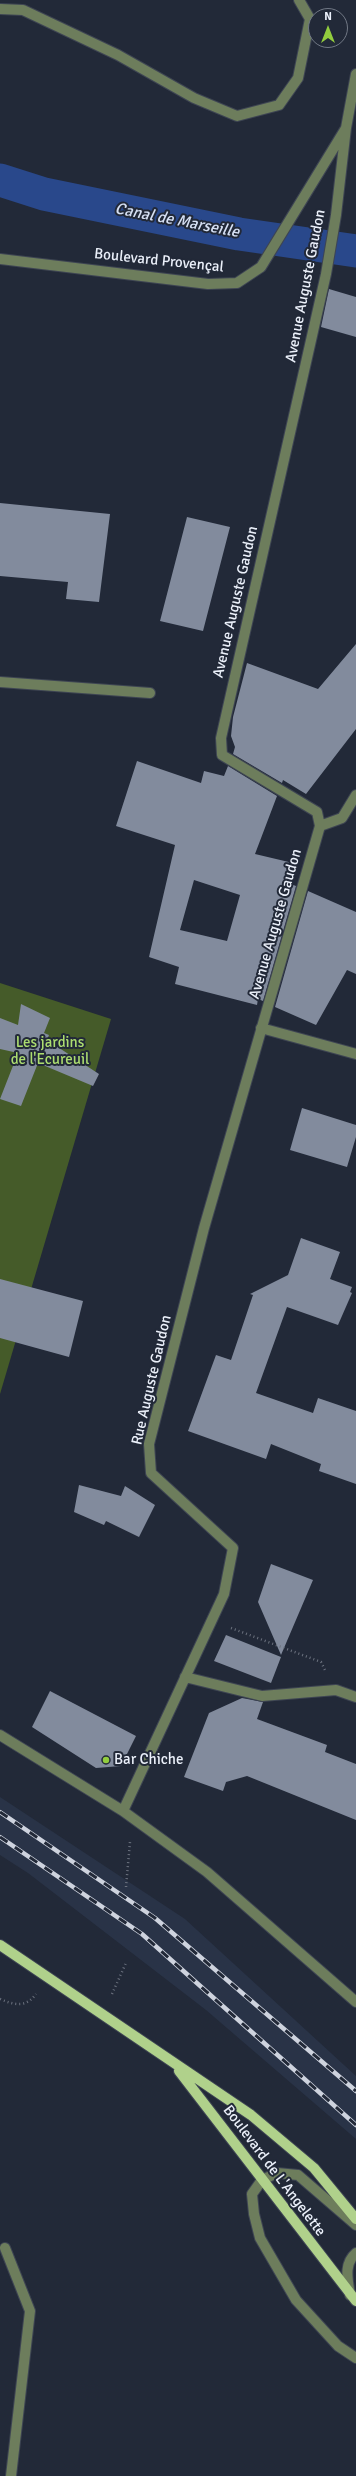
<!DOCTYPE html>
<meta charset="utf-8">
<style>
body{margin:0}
#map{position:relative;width:356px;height:2476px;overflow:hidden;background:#222938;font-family:Signika,sans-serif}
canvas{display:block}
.north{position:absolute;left:308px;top:8px;width:40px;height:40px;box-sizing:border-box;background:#222938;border:1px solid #727986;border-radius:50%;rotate:0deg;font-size:11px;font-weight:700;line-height:16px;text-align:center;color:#ebf0fa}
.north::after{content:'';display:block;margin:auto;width:14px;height:18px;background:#92cd3e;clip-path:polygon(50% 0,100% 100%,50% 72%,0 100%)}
</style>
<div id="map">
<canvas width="356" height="2476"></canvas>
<div class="north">N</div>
</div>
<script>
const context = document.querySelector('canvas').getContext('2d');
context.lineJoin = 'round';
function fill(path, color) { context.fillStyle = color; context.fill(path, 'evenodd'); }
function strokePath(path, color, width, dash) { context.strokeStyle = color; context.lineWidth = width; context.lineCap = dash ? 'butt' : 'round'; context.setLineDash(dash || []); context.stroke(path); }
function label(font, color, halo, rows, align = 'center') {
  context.font = font + ' Signika,sans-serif'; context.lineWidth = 4; context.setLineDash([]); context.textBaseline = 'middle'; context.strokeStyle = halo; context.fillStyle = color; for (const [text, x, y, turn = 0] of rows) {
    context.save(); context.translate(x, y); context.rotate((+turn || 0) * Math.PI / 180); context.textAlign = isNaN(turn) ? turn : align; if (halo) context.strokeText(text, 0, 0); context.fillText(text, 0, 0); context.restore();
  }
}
fill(new Path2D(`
 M 0,1797 L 185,1919 L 356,2076 L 356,2139 L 206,2010 L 28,1873 L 0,1855 Z`), '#293347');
fill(new Path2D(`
 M 0,983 L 111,1019 L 0,1394 Z`), '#455b29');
strokePath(new Path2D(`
 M 0,180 L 44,194 L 239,234 L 356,251`), '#29488b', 33);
fill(new Path2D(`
 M 329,289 L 356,297 L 356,337 L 321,327 Z
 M 0,503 L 110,514 L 99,602 L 66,599 L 68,582 L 0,576 Z
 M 187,517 L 230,527 L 203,631 L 160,621 Z
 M 356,644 L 356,729 L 306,794 L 283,780 L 282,783 L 233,754 L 235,747 L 231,736 L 233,717 L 247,663 L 318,689 Z
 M 137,761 L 201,783 L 204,771 L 224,776 L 228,766 L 277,796 L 255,854 L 293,863 L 288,883 L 296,886 L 263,1001 L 258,999 L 257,1005 L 175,984 L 179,967 L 149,957 L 175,845 L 116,826 ZM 194,880 L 240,895 L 227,941 L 180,930 Z
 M 308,891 L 356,912 L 356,974 L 347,970 L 316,1025 L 275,1007 Z
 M 21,1004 L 50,1018 L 44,1033 L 49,1035 L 47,1040 L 99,1074 L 93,1086 L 38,1063 L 21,1106 L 0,1099 L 18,1053 L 0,1049 L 0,1018 L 18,1025 Z
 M 302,1108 L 356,1125 L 356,1137 L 347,1167 L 290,1150 Z
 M 301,1238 L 340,1252 L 330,1279 L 352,1287 L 350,1292 L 352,1293 L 338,1325 L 287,1307 L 256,1393 L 313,1413 L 318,1398 L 356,1411 L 356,1484 L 319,1471 L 321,1464 L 271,1444 L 266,1459 L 188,1431 L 216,1355 L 231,1360 L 253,1295 L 250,1294 L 288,1275 Z
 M 0,1279 L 83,1301 L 69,1357 L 0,1338 Z
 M 79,1485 L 121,1496 L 125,1486 L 155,1505 L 139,1537 L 106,1521 L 104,1525 L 74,1512 Z
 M 271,1564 L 313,1580 L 281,1655 L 258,1602 Z
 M 226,1635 L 281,1657 L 271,1683 L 214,1661 Z
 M 50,1691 L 136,1736 L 121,1766 L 96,1768 L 32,1727 Z
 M 242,1698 L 263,1702 L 257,1719 L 327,1745 L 325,1752 L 356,1764 L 356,1820 L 247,1776 L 226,1782 L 223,1791 L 184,1777 L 209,1713 Z`), '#828b9d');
const minor = new Path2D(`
 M 0,9 L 23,10 L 118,55 L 194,98 L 237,116 L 279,105 L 298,78 L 310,19 L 299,0
 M 0,259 L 208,284 L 237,283 L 261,267 L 346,128 L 356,74
 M 0,682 L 150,693
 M 320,826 L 342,818 L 356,795
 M 261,1028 L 356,1054
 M 185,1677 L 262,1696 L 336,1690 L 356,1697
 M 0,1735 L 123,1811 L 207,1872 L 356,2002
 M 123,1811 L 224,1594 L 233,1548 L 151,1473 L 149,1444 L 204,1228 L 320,826 L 317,812 L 222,755 L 221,738 L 326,274 L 336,215 L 346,128
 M 356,2225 L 298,2175 L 277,2173 L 262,2180 L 252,2194 L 254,2214 L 260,2238 L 296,2300 L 338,2346 L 356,2358
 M 5,2248 L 30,2311 L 11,2476
 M 350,2295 C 348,2281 343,2264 356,2253`);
const major = new Path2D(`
 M 0,1945 L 251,2115 L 314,2168 L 356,2219
 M 179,2071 L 356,2301`);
strokePath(minor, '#3e4553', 12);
strokePath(major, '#3e4553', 12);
strokePath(new Path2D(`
 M 231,1628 L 321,1662 L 325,1670
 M 126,1887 L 130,1842
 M 112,1994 L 126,1963
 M 0,1999 C 14,2005 26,2008 36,1994`), '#6c727f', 2.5, [1, 3]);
strokePath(minor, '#6d7d5c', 10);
strokePath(major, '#b0d18b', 10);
const rail = new Path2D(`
 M 0,1812 L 155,1918 L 356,2091
 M 0,1837 L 142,1934 L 356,2125`);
strokePath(rail, '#ced3de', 4.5);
strokePath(rail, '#222938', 3, [9]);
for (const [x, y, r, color] of [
 [106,1760,4,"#92cd3e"]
]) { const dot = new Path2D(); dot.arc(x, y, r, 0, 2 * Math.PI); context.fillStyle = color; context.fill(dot); strokePath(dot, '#222938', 1.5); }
label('15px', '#ebf0fa', '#222938', [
 ["Boulevard Provençal",159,261,6],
 ["Avenue Auguste Gaudon",306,286,-79],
 ["Avenue Auguste Gaudon",236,602,-77],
 ["Avenue Auguste Gaudon",276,924,-74],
 ["Rue Auguste Gaudon",152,1380,-77],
 ["Boulevard de L'Angelette",274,2171,53]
]);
label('15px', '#acdd70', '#222938', [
 ["Les jardins",50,1043],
 ["de l'Ecureuil",50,1060]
]);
label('15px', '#ebf0fa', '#222938', [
 ["Bar Chiche",114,1760]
], 'left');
label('italic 16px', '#d6e0f4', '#222938', [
 ["Canal de Marseille",177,221,11]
]);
</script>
